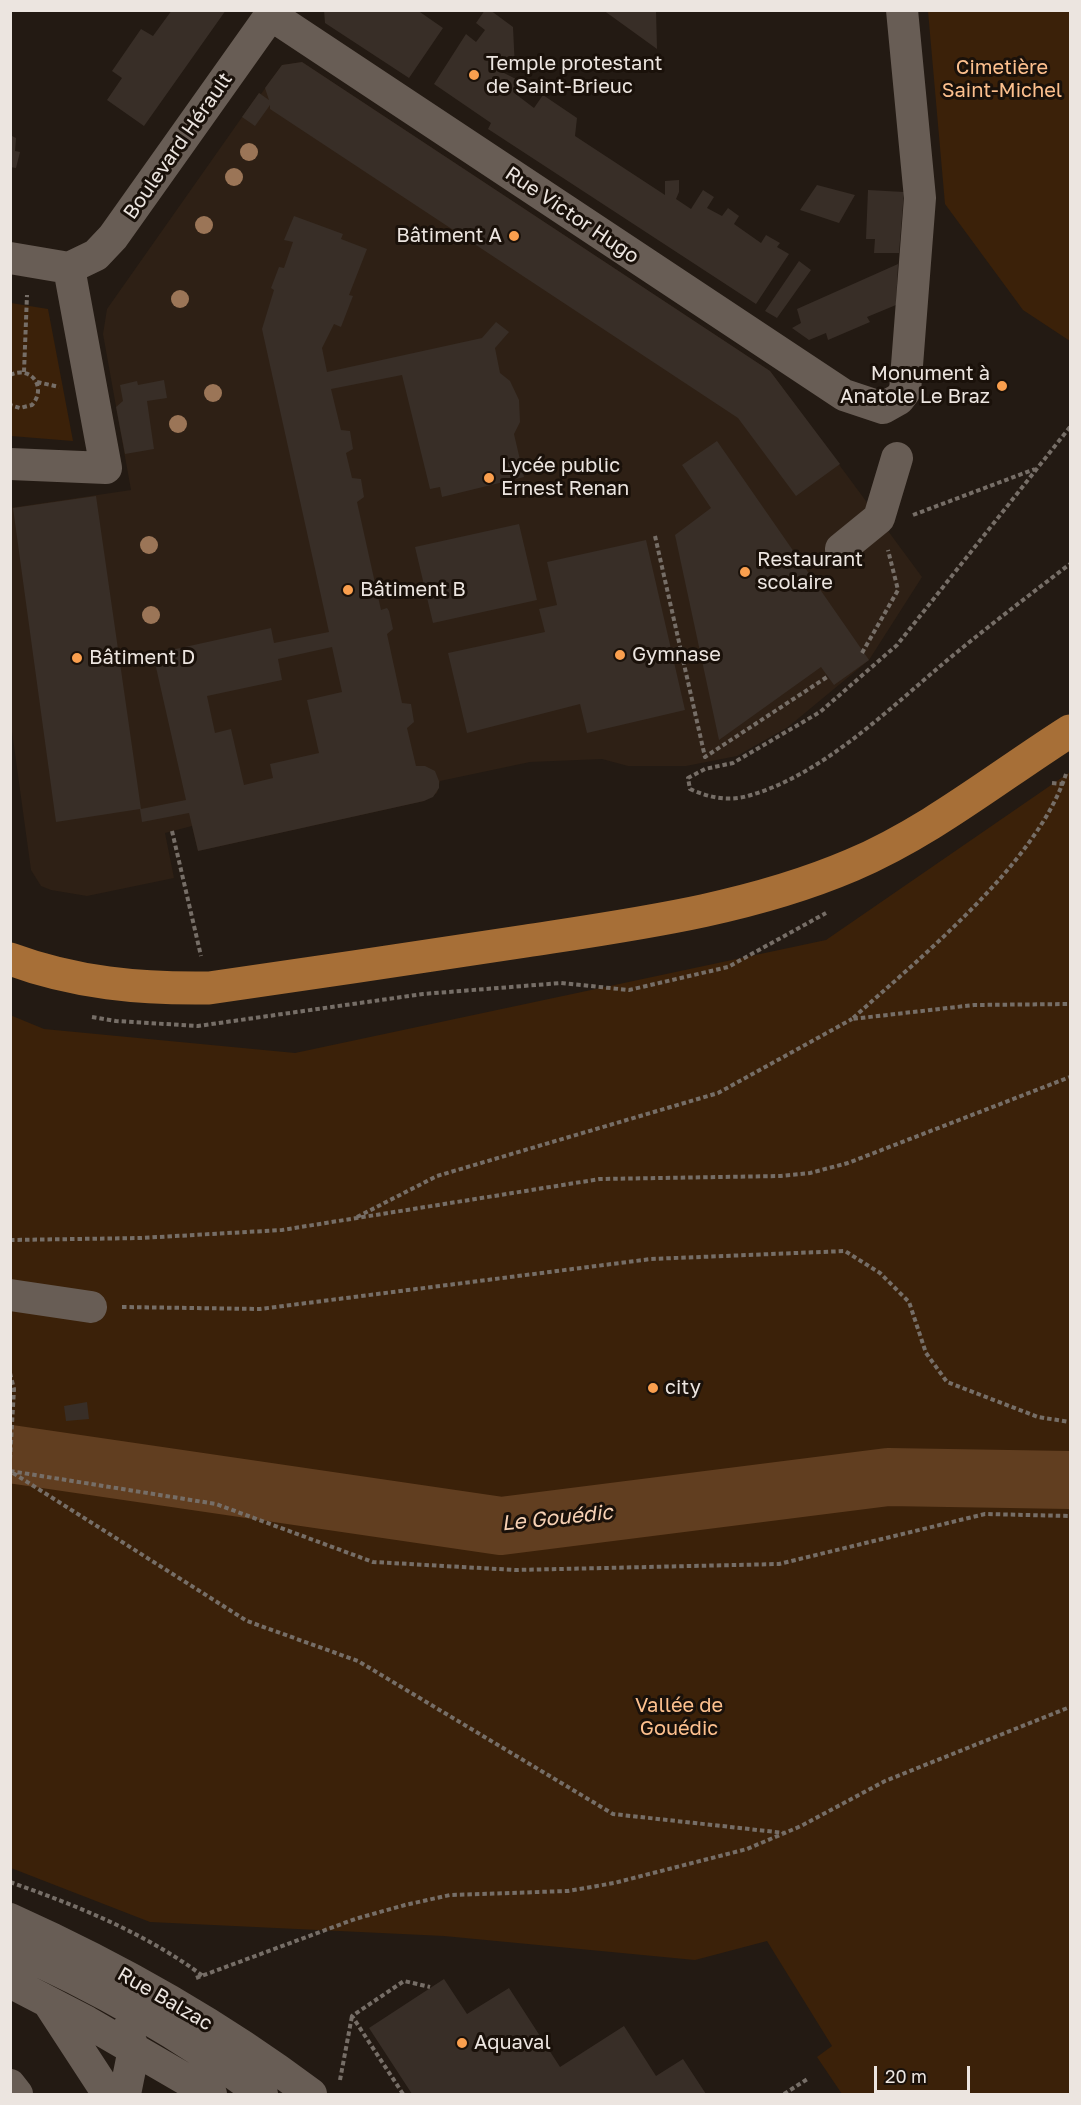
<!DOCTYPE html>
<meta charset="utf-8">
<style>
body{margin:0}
#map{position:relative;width:1081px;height:2105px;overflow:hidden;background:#231a13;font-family:"Golos Text",sans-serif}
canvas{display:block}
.frame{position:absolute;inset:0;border:12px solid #ece5e0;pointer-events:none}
.scale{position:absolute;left:874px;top:2066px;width:96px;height:27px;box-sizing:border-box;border:3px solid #ece5e0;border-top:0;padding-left:8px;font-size:18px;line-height:21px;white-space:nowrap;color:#ece5e0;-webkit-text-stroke:4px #1a110a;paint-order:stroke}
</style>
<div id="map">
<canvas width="1081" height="2105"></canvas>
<div class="frame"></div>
<div class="scale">20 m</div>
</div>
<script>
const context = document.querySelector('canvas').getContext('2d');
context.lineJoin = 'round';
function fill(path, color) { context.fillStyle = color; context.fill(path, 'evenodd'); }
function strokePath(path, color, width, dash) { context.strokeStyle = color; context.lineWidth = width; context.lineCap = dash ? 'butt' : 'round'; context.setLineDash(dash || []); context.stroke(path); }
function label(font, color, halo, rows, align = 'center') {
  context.font = font + ' "Golos Text",sans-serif'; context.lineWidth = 6; context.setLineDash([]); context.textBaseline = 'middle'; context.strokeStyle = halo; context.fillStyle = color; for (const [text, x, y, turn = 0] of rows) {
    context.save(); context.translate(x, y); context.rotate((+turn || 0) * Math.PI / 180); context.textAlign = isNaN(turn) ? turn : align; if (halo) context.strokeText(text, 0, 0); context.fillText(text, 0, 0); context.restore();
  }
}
fill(new Path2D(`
 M 302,62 L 770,371 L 922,577 L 869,660 L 788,727 L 737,756 L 686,766 L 628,766 L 602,759 L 530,762 L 440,781 L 437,793 L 424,801 L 198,851 L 192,826 L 165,833 L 174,878 L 87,896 L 51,890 L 41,886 L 31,870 L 10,717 L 10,508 L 131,490 L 103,334 L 107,309 L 259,93 L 261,94 L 282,65 Z`), '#2e2015');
fill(new Path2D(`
 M 928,11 L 1070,11 L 1070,341 L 1023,310 L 945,204 Z
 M 11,303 L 48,309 L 73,441 L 11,436 Z
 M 1070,772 L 1070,2094 L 842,2094 L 817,2057 L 832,2046 L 767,1941 L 695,1960 L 444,1936 L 150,1922 L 11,1868 L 10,1015 L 44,1029 L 295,1053 L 826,940 Z`), '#3b2109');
strokePath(new Path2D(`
 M 10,1454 L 501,1526 L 888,1477 L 1070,1480`), '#613e20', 58);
fill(new Path2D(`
 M 172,10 L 226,10 L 144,126 L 107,100 L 122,78 L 112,71 L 141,29 L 153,36 Z
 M 324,10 L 417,10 L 443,28 L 409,78 L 325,23 Z
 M 485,10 L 490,10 L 513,27 L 515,69 L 508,64 L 502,72 L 516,79 L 516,87 L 513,92 L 534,108 L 543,95 L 577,118 L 575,136 L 665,195 L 665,181 L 679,180 L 679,192 L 676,199 L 691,209 L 703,190 L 714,197 L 707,208 L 722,216 L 728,208 L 739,216 L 734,224 L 761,243 L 766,235 L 780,243 L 777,247 L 789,254 L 756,304 L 488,129 L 491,123 L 434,84 L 466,34 L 476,42 L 485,30 L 476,23 Z
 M 603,10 L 656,10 L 657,49 Z
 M 302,62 L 770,371 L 840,464 L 796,496 L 738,418 L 270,109 L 270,105 L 255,126 L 242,117 L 259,93 L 269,100 L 265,88 L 282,65 Z
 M 10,135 L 16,138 L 15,151 L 20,152 L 16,168 L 10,167 Z
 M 817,185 L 855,195 L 839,223 L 800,210 Z
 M 868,190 L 904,192 L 899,253 L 874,253 L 875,239 L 866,239 Z
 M 294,216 L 343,234 L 341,239 L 367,249 L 349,295 L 353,296 L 341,327 L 334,324 L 322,348 L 327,372 L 482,338 L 496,322 L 509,332 L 495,348 L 500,373 L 510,381 L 519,400 L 520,422 L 514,434 L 524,477 L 442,497 L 440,487 L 430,489 L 402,375 L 331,389 L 341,430 L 350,431 L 353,449 L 346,453 L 352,478 L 361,479 L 364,497 L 357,502 L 381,610 L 387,608 L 389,611 L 393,629 L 387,634 L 402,703 L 411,704 L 414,722 L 407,728 L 416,766 L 425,766 L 435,771 L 439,781 L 439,788 L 433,797 L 424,801 L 198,851 L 189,813 L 142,822 L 140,809 L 56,822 L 13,508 L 96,496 L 141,809 L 186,800 L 153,654 L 271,628 L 274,643 L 329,632 L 262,329 L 274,290 L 271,288 L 279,267 L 284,268 L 293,242 L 284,240 ZM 332,647 L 342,692 L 307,700 L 319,753 L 270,764 L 273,778 L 244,785 L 231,729 L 215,733 L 207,696 L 282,680 L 278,659 Z
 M 799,261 L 811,270 L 777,318 L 765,311 Z
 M 898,264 L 896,305 L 867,317 L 870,322 L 828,340 L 826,333 L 809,340 L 792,328 L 801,323 L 797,309 Z
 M 164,380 L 167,398 L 147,401 L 154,449 L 125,454 L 116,407 L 123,401 L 120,385 L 137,381 L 138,385 Z
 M 717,441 L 869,660 L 834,685 L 821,667 L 719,740 L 675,535 L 711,508 L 682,465 Z
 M 519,524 L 537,600 L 433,623 L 415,547 Z
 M 646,540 L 685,710 L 587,733 L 580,704 L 467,733 L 448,653 L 545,632 L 539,609 L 557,605 L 547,562 Z
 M 87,1402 L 89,1419 L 66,1421 L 64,1406 Z
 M 444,1979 L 467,2014 L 509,1988 L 560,2067 L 624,2026 L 656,2076 L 683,2059 L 706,2094 L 412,2094 L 369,2028 Z`), '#382e27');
strokePath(new Path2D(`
 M 24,372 L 27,295
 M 10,375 C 32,365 47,388 32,405 L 20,408 L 10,405
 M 37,382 L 59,387
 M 1070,427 L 897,645 L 820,712 L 733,763 L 705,769 L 688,778 L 690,789 C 710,798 729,802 751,795 C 823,774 889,709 945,662 C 986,628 1028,596 1070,564
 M 913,515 L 1035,469
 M 655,536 L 705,757 L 827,677
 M 862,653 L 898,590 L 888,550
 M 1066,774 C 1037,863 921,957 852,1019 L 974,1005 L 1070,1004
 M 1052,783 L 1063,784
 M 172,831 L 201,956
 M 92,1017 L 116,1021 L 198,1026 L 423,994 L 561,983 L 629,990 L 728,967 L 826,913
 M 357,1217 L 437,1176 L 718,1093 L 852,1019
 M 10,1240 L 141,1238 L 282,1230 L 600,1179 L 781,1176 L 810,1173 L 848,1163 L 1070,1077
 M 122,1307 L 260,1309 L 651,1259 L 845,1251 L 880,1273 L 909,1302 L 926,1353 L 947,1382 L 1038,1417 L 1070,1422
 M 10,1373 L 14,1389 L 10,1460
 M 10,1471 L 216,1504 L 373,1562 L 516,1570 L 779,1564 L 985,1514 L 1070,1516
 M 13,1473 L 247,1621 L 358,1661 L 613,1814 L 785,1833
 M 10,1882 C 78,1906 145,1933 203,1976
 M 196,1978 L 355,1919 L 405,1905 L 450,1895 L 568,1891 L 614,1883 L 747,1849 L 801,1826 L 885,1781 L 1070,1707
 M 340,2080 L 352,2016
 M 403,2094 L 352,2016 L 404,1981 L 430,1987
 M 784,2094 L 809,2078`), '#766e67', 4, [4.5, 3]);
strokePath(new Path2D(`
 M 271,15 L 844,395 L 883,408 L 899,399 L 905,391 L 920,198 L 902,10
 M 10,258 L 69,268
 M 69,268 L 96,255 L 113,237 L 274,10
 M 10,464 L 106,468 L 69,268
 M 841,549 L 879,518 L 897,458
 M 10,1295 L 91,1307
 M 10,1919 C 117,1967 218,2024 311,2094
 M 10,1948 C 99,1987 184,2036 262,2094
 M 10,1982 L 87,2022 L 211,2094
 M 48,2002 L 108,2094
 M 10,2085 L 17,2094
 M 125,2094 L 134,2049 L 126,2031`), '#685d55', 32);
strokePath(new Path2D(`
 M 10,959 C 75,983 140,989 209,988 C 315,973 420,957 526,941 C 636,924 749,909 852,865 C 930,832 999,776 1070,731`), '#a76f37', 33);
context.fillStyle = '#9b7557';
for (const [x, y] of [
 [249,152],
 [234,177],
 [204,225],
 [180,299],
 [213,393],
 [178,424],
 [149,545],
 [151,615]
]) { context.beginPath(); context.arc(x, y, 9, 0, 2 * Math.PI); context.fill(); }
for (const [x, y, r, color] of [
 [474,75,6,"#fa9f4e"],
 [514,236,6,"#fa9f4e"],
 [1002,386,6,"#fa9f4e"],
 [489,478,6,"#fa9f4e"],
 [745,572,6,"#fa9f4e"],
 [348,590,6,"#fa9f4e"],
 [620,655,6,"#fa9f4e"],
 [77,658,6,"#fa9f4e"],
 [653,1388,6,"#fa9f4e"],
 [462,2043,6,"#fa9f4e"]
]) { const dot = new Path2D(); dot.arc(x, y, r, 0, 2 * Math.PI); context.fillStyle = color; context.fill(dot); strokePath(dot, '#1a110a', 2); }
label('20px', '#ece5e0', '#1a110a', [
 ["Temple protestant",486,64],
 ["de Saint-Brieuc",486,87],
 ["Bâtiment A",502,236,"right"],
 ["Monument à",990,374,"right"],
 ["Anatole Le Braz",990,397,"right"],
 ["Lycée public",501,466],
 ["Ernest Renan",501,489],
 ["Restaurant",757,560],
 ["scolaire",757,583],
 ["Bâtiment B",360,590],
 ["Gymnase",632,655],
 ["Bâtiment D",89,658],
 ["city",665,1388],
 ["Aquaval",474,2043]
], 'left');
label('20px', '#fdc08e', '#1a110a', [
 ["Cimetière",1002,68],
 ["Saint-Michel",1002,91],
 ["Vallée de",679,1706],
 ["Gouédic",679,1729]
]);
label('20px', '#ece5e0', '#1a110a', [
 ["Boulevard Hérault",178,146,-55],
 ["Rue Victor Hugo",572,215,34],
 ["Rue Balzac",165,1999,30]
]);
label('italic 21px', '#f7d1b4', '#1a110a', [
 ["Le Gouédic",557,1518,-6]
]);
</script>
